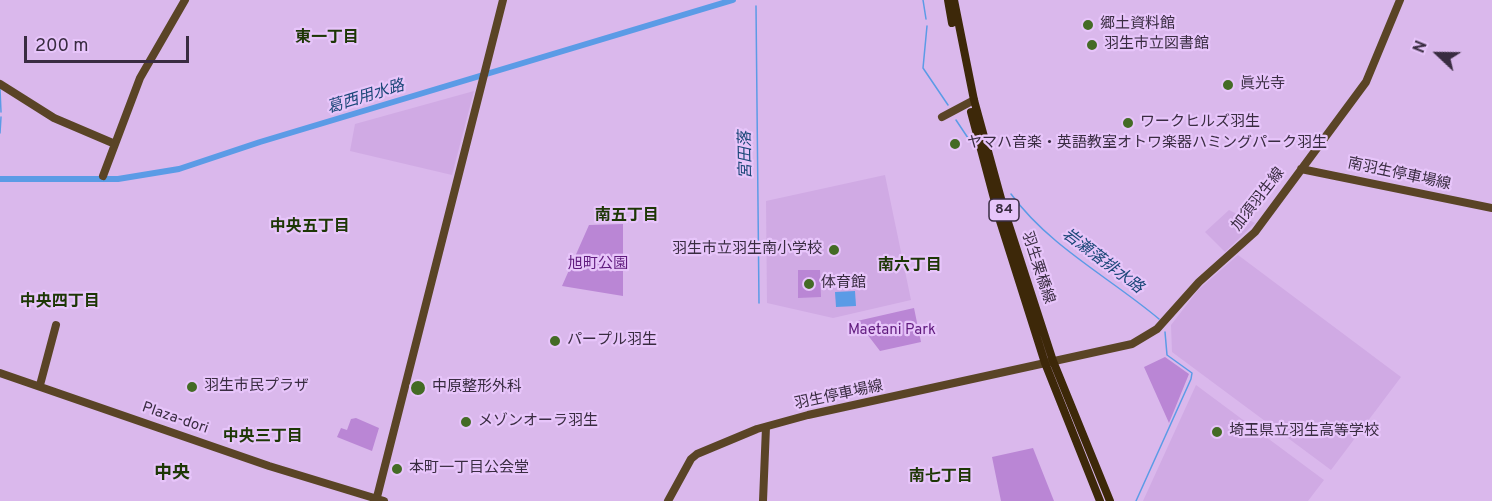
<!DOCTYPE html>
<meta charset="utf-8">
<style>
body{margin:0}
#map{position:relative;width:1492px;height:501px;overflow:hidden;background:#dab8ec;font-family:Overpass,sans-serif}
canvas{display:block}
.north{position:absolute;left:1408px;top:24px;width:60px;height:60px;-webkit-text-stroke:4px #e7c5fa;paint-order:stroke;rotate:292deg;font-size:16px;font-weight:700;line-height:24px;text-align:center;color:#392c41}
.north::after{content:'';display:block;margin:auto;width:21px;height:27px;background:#392c41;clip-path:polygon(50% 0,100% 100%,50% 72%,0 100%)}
.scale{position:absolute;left:24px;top:36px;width:165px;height:27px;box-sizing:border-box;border:3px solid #392c41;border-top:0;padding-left:8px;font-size:18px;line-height:21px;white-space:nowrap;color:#392c41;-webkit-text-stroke:4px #e7c5fa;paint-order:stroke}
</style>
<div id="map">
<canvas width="1492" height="501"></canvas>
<div class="north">N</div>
<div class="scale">200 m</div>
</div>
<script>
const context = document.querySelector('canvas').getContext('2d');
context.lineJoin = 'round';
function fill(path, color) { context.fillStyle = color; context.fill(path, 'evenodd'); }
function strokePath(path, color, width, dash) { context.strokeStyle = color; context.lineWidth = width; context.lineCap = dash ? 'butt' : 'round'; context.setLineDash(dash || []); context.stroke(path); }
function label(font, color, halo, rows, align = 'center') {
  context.font = font + ' Overpass,"Noto Sans JP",sans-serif'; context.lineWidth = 4.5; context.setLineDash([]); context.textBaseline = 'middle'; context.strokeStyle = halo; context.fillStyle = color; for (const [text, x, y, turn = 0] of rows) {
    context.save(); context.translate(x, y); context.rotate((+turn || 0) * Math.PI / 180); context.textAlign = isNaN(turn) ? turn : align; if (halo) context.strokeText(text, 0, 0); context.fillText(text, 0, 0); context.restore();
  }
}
fill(new Path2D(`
 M 474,91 L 452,175 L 350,151 L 355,124 Z
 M 885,175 L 911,300 L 833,318 L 767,303 L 766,201 Z
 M 1229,210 L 1255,223 L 1225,252 L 1205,232 Z
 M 1238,255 L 1401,377 L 1331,470 L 1172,352 L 1171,325 L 1198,290 Z
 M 1196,385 L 1324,480 L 1308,501 L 1143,501 Z`), '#d0aae4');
fill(new Path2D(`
 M 623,224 L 623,296 L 562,286 L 589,225 Z
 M 798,270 L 820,270 L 821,297 L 798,298 Z
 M 914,308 L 921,342 L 880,351 L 857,321 Z
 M 1165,357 L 1189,374 L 1169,423 L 1144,367 Z
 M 356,418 L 379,428 L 372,451 L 337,437 L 341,428 L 347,430 L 351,419 Z
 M 1033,448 L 1054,501 L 1001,501 L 992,457 Z`), '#ba86d5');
fill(new Path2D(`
 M 855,291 L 856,306 L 836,307 L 835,292 Z`), '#5b9be6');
strokePath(new Path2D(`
 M 923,0 L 926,19
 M 756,6 L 759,303
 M 927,26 L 923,68 L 948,105
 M 0,89 L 1,112
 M 956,120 L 972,144
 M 0,133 L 1,117
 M 1011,194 C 1050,247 1109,277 1159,319
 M 1136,501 L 1191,379 L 1192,373 L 1167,355 L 1165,332`), '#5b9be6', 1.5);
strokePath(new Path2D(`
 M 0,179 L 118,179 L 179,169 L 260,142 L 733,0`), '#5b9be6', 6);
strokePath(new Path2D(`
 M 0,84 L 54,118 L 115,144
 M 942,117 L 974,100
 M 1301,169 L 1492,208
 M 103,176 L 140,78 L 185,0
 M 0,373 L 269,466 L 384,501
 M 40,385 L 56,325
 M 376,501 L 503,0
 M 668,501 L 691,459 L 697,454 L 757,429 L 808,415 L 1132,344 L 1157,329 L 1199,282 L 1255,232 L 1366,82 L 1400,0
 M 763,501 L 766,427`), '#5a4426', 8);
strokePath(new Path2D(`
 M 948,0 L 952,23
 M 954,0 L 974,100 L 1005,213 L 1053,361 L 1110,501
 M 971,112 L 1000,221 L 1045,363 L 1100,501`), '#3d2809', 8);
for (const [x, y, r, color] of [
 [1088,25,6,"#446b25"],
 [1092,45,6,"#446b25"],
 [1228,85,6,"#446b25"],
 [1128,123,6,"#446b25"],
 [955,144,6,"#446b25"],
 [834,250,6,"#446b25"],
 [809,284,6,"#446b25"],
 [555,341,6,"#446b25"],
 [192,387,6,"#446b25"],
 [418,388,8,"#446b25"],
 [466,422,6,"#446b25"],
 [1217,432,6,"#446b25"],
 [397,469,6,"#446b25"]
]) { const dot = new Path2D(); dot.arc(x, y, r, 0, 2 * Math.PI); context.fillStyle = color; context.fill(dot); strokePath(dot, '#e7c5fa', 2); }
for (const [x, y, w] of [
 [1004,210,30]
]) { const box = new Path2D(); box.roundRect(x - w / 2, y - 11, w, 22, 4.5); context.fillStyle = '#e7c5fa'; context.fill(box); strokePath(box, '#392c41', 1.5); }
label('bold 14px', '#392c41', null, [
 ["84",1004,210]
]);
label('15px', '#392c41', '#e7c5fa', [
 ["郷土資料館",1100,25],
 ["羽生市立図書館",1104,45],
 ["眞光寺",1240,85],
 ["ワークヒルズ羽生",1140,123],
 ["ヤマハ音楽・英語教室オトワ楽器ハミングパーク羽生",967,144],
 ["羽生市立羽生南小学校",822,250,"right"],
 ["体育館",821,284],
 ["パープル羽生",567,341],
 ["羽生市民プラザ",204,387],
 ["中原整形外科",432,388],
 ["メゾンオーラ羽生",478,422],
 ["埼玉県立羽生高等学校",1229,432],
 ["本町一丁目公会堂",409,469]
], 'left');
label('15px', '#392c41', '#e7c5fa', [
 ["南羽生停車場線",1399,175,12],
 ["加須羽生線",1259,200,-52],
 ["羽生栗橋線",1037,268,72],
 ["羽生停車場線",839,396,-12],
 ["Plaza-dori",175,419,19]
]);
label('15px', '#601b7e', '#e7c5fa', [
 ["旭町公園",598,265],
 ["Maetani Park",892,331]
]);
label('bold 16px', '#1d3705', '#e7c5fa', [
 ["東一丁目",327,39],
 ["南五丁目",627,217],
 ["中央五丁目",310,228],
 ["南六丁目",910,267],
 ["中央四丁目",60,303],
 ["中央三丁目",263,438],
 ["南七丁目",941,478]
]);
label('italic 16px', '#1b4778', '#e7c5fa', [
 ["葛西用水路",366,98,-17],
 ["宮田落",747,155,-91],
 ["岩瀬落排水路",1102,262,37]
]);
label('bold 18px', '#1d3705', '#e7c5fa', [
 ["中央",172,474]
]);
</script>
